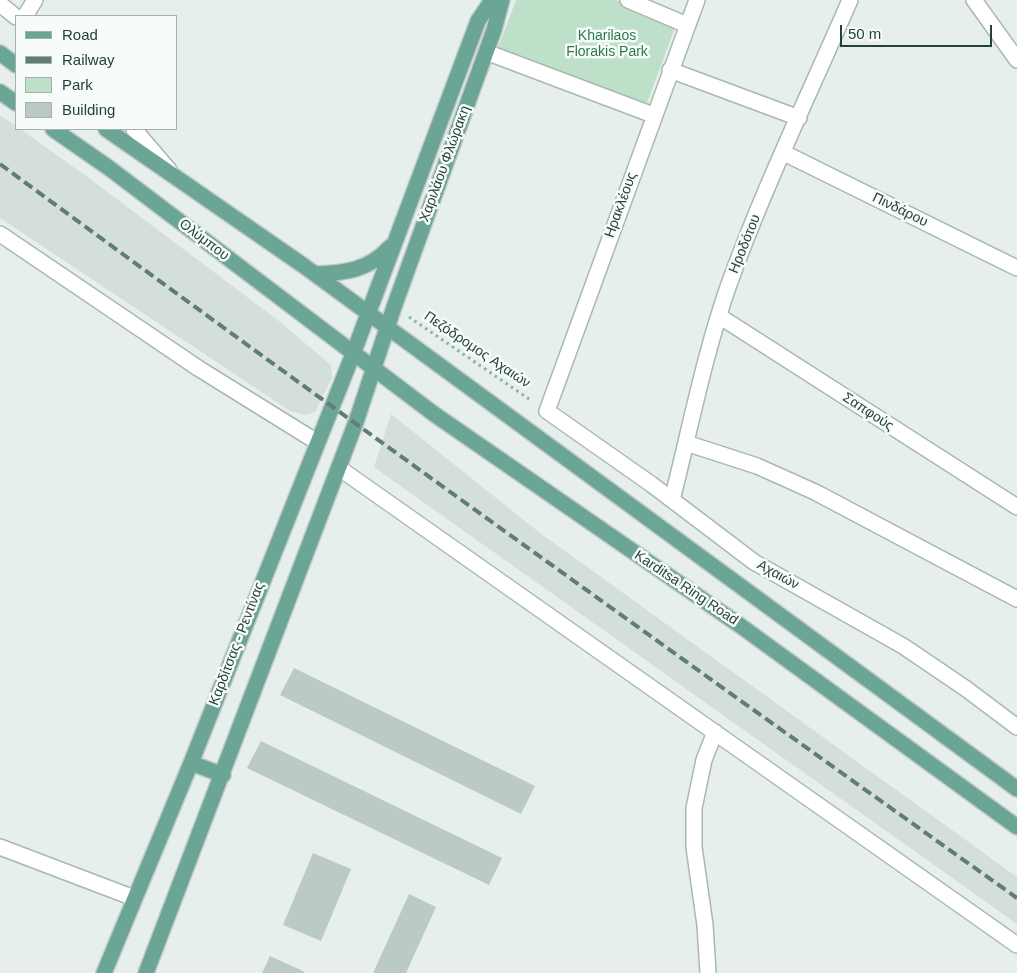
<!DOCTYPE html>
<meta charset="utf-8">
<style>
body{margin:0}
#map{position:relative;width:1017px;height:973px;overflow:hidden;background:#e6efeb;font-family:Helvetica,sans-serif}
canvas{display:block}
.legend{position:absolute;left:15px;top:15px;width:162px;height:115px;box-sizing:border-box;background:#f7fbf9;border:1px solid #a3b1ad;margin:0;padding:6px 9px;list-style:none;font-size:15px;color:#24423a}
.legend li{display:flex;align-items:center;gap:10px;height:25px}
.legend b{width:25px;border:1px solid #a3b1ad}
.scale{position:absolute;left:840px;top:25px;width:152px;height:22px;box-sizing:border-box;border:2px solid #24423a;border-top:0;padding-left:6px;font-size:15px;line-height:18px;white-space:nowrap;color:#24423a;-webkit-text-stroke:4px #f7fbf9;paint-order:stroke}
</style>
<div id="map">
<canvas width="1017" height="973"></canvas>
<ul class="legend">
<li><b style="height:6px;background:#6aa596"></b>Road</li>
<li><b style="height:6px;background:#5f7d75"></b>Railway</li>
<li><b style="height:14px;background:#bfe0c8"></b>Park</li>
<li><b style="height:14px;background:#bbcac4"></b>Building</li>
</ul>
<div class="scale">50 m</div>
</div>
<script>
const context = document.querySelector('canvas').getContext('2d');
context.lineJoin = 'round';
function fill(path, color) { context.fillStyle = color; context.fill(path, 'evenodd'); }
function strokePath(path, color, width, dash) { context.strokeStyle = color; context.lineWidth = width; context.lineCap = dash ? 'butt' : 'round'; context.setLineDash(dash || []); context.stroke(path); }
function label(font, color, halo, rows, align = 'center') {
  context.font = font + ' Helvetica,sans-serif'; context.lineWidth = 5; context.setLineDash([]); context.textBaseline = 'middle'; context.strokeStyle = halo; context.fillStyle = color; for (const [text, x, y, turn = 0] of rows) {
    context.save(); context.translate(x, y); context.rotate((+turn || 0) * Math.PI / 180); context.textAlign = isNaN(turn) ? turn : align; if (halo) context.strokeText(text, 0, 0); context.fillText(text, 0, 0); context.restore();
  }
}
fill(new Path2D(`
 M 0,115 L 16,126 L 16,129 L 20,129 L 86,176 L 279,321 L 331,365 L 332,378 L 315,412 L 305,415 L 290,411 L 0,218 Z
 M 391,414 L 540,533 L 1017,877 L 1017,924 L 374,467 Z`), '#d4dfda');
fill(new Path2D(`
 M 516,0 L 616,0 L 676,25 L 646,106 L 498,48 Z`), '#bfe0c8');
fill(new Path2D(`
 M 294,668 L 535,786 L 521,814 L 280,695 Z
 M 261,741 L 502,858 L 489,885 L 247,768 Z
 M 313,853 L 351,869 L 321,941 L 283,925 Z
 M 409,894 L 436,907 L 406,973 L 373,973 Z
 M 270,956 L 305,972 L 304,973 L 262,973 Z`), '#bbcac4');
const minor = new Path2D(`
 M 628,0 L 687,25
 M 697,0 L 547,411 L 651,484 L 754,562 L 903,646 L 965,688 L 1017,727
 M 974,0 L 1017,60
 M 0,4 L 16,17
 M 25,16 L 35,0
 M 486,52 L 653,115
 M 670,70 L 799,118
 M 134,129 L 169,170
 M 784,153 L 1017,268
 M 0,234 L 198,368 L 317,442
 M 719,316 L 1017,507
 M 686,443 L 757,466 L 815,492 L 1017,599
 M 339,468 L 1017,945
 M 672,500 C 690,429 704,356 728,287 C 763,189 809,95 850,0
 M 0,847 L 134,898
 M 708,973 L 705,925 L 694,847 L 694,808 L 704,760 L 715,732`);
const major = new Path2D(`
 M 0,53 L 16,65
 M 0,92 L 16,103
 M 53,129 L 109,168 L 434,414 L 738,624 L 1017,827
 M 106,129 L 304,266 L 1017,789
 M 316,274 C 346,273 369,270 390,247
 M 191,763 L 223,775
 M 104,973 L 191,763 L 353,354 L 478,21 L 492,0
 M 146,973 L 356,422 L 394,307 L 494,30 L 502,0`);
strokePath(minor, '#a8b8b2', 18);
strokePath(major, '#c2cac8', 18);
strokePath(new Path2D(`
 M 409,317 L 532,401`), '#86b3a5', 3, [2.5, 4]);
strokePath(minor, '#fff', 15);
strokePath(major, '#6aa596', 15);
strokePath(new Path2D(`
 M 0,164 C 337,412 676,655 1017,898`), '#5f7d75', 4, [10, 5]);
label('14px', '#2d7a4b', '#f7fbf9', [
 ["Kharilaos",607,36],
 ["Florakis Park",607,52]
]);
label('14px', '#24423a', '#f7fbf9', [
 ["Χαριλάου Φλώρακη",445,164,-70],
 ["Ηρακλέους",621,205,-70],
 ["Πινδάρου",900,210,26],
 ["Ολύμπου",204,240,37],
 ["Ηροδότου",745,244,-68],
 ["Πεζόδρομος Αχαιών",477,350,34],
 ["Σαπφούς",868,412,33],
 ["Αχαιών",778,575,29],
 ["Karditsa Ring Road",686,588,34],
 ["Καρδίτσας - Ρεντίνας",237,644,-69]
]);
</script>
